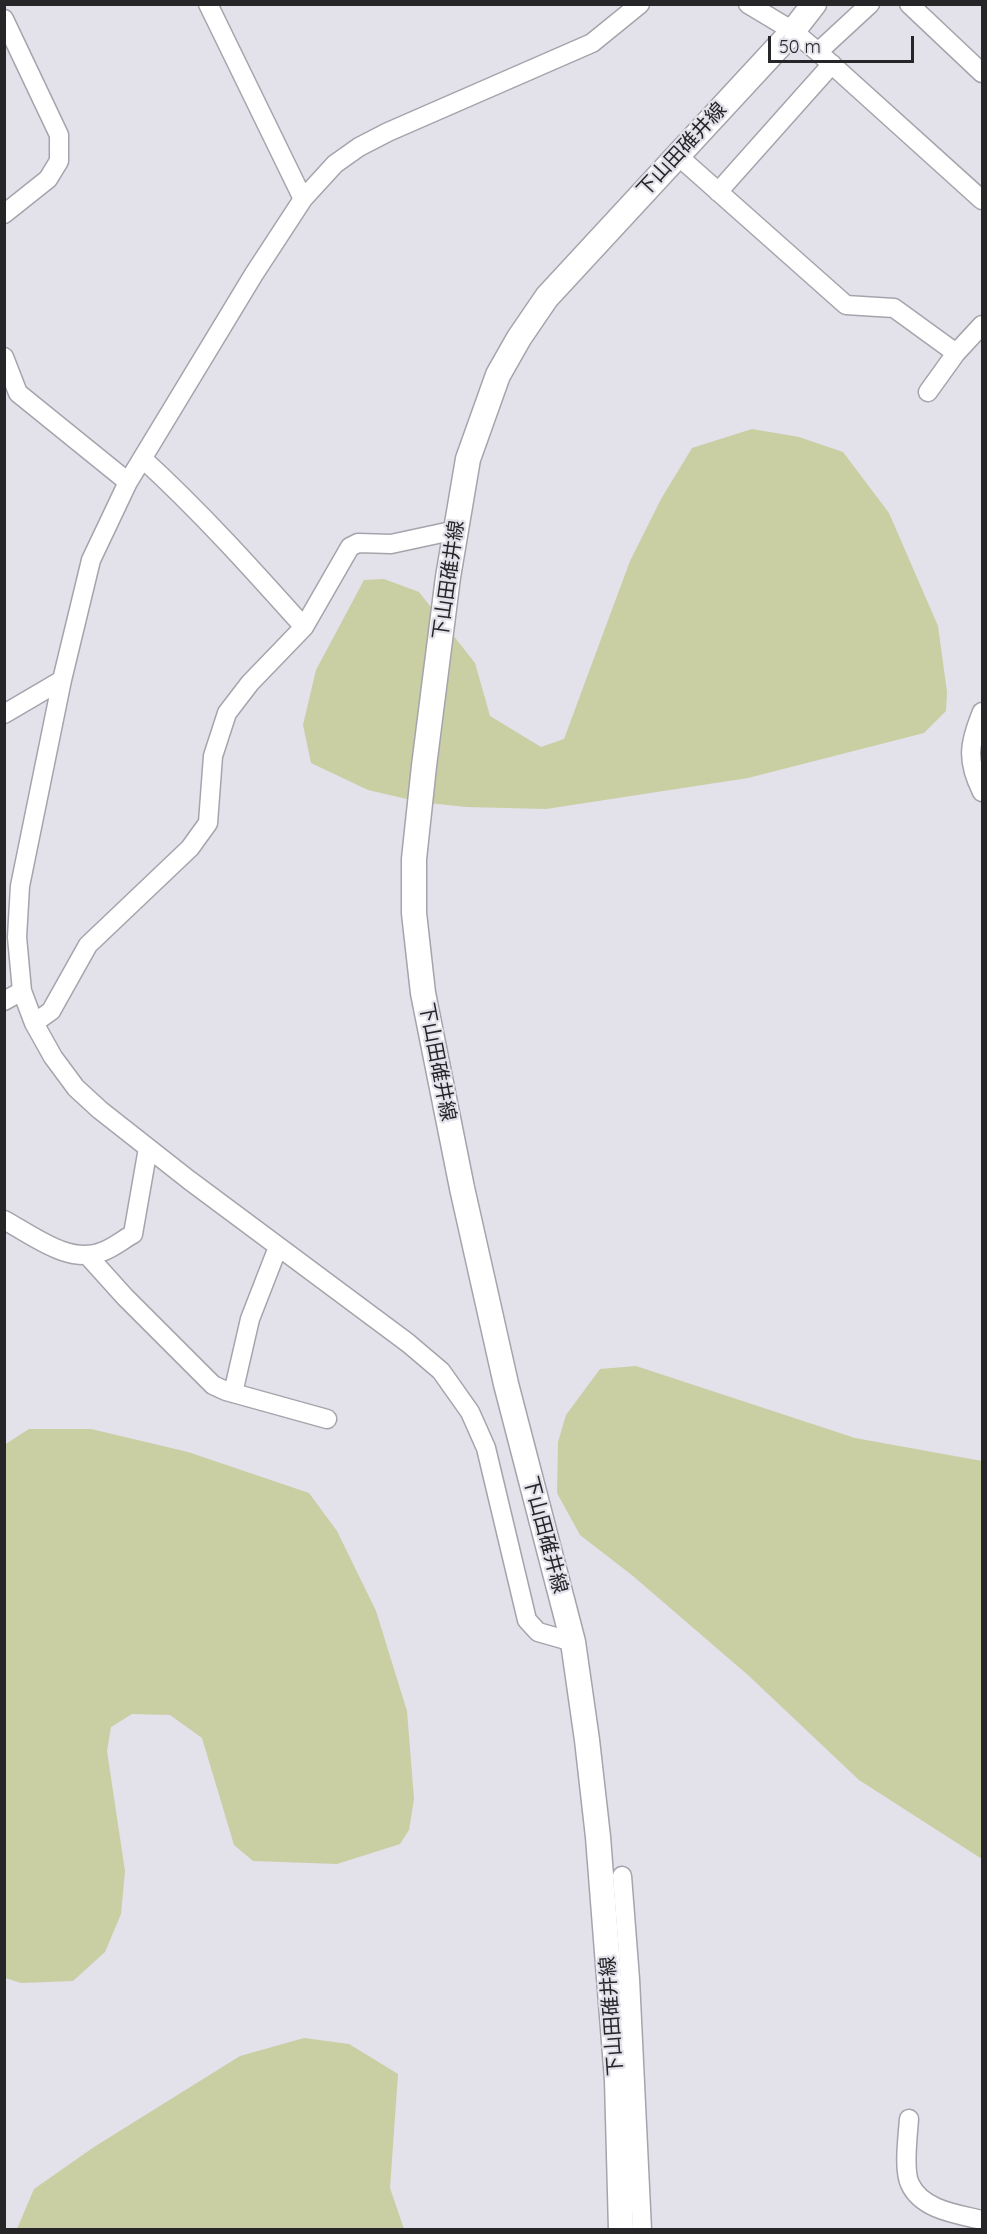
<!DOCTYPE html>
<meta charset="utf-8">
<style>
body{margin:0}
#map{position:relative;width:987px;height:2234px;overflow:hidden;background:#e3e1ea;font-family:Quicksand,sans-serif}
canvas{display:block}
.frame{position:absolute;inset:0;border:6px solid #262629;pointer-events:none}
.scale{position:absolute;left:768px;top:36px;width:146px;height:27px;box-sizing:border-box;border:3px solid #262629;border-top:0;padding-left:8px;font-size:18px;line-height:21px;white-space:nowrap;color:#262629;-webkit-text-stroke:4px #e3e1ea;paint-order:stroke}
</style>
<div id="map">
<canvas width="987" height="2234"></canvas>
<div class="frame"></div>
<div class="scale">50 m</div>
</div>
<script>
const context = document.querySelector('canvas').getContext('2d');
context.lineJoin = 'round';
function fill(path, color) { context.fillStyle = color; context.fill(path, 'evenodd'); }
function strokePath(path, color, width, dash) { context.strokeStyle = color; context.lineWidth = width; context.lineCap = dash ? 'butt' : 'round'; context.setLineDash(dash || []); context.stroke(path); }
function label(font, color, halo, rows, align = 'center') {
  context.font = font + ' Quicksand,"Noto Sans JP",sans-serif'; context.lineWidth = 4.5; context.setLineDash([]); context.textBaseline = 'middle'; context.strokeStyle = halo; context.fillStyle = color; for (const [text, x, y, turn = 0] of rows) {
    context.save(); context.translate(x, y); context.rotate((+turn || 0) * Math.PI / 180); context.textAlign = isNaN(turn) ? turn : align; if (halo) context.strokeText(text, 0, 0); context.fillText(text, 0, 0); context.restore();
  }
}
fill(new Path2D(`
 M 752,429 L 799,437 L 843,452 L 889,513 L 938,626 L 947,692 L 946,711 L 924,733 L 748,778 L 546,809 L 466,807 L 420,802 L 368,790 L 311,763 L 303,725 L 316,670 L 364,580 L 384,579 L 419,592 L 475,663 L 490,716 L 541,747 L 564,739 L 630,561 L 661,499 L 692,448 Z
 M 636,1366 L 855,1438 L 982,1461 L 982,1859 L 859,1780 L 749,1676 L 633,1576 L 580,1535 L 557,1493 L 558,1442 L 566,1415 L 600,1369 Z
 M 29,1429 L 91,1429 L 188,1452 L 309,1493 L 337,1531 L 376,1611 L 407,1711 L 414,1799 L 409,1830 L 400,1844 L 337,1864 L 253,1861 L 234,1845 L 202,1738 L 170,1715 L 132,1714 L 111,1727 L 107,1751 L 125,1871 L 121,1914 L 105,1952 L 73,1981 L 21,1983 L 5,1978 L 4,1445 Z
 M 304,2038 L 349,2044 L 398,2074 L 390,2188 L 404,2229 L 17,2229 L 34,2189 L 94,2147 L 240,2056 Z`), '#cacea3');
const minor = new Path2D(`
 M 208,4 L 303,199
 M 748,4 L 793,31 L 818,52 L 870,4
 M 909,4 L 982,73
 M 4,19 L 59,135 L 59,161 L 48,179 L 4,214
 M 818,52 L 982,200
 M 677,155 L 846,305 L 894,308 L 956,353
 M 718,192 L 832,64
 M 4,357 L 18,393 L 128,482
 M 928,392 L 956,353 L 982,325
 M 143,459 C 200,511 252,569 304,627
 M 982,712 C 969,744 966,760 982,792
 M 4,714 L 62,680
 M 4,1001 L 22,991
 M 34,1023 L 51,1011 L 88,945 L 190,848 L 208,823 L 213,756 L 227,713 L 250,683 L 304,627 L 350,547 L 358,543 L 391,544 L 456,530
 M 4,1220 C 34,1236 70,1266 104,1251 C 114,1247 124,1239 133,1234 L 148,1148
 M 88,1256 L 125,1297 L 213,1385 L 226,1391 L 327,1419
 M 233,1393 L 250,1319 L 278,1247
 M 573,1642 L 538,1632 L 527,1620 L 486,1448 L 470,1412 L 441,1371 L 408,1343 L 189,1180 L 100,1110 L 76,1088 L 53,1057 L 34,1023 L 22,991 L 17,937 L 20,886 L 62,680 L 91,560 L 128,482 L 254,274 L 303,199 L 335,164 L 359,147 L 388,132 L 592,43 L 640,4
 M 622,1876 L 630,1979 L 642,2230
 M 909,2119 C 908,2134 903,2170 910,2184 C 922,2210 957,2214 982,2220`);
const secondary = new Path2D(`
 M 621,2230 L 617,2080 L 598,1837 L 587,1740 L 573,1642 L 506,1384 L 462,1188 L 423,993 L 414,913 L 414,859 L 424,766 L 448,577 L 468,459 L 498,375 L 519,338 L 547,297 L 793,31 L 814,4`);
strokePath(minor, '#a5a4ac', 21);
strokePath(secondary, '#a5a4ac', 27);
strokePath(minor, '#fff', 18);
strokePath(secondary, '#fff', 24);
label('20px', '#262629', '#e3e1ea', [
 ["下山田碓井線",682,150,-47],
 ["下山田碓井線",449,580,-82],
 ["下山田碓井線",437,1062,79],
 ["下山田碓井線",545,1535,75],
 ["下山田碓井線",612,2016,-94]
]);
</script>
